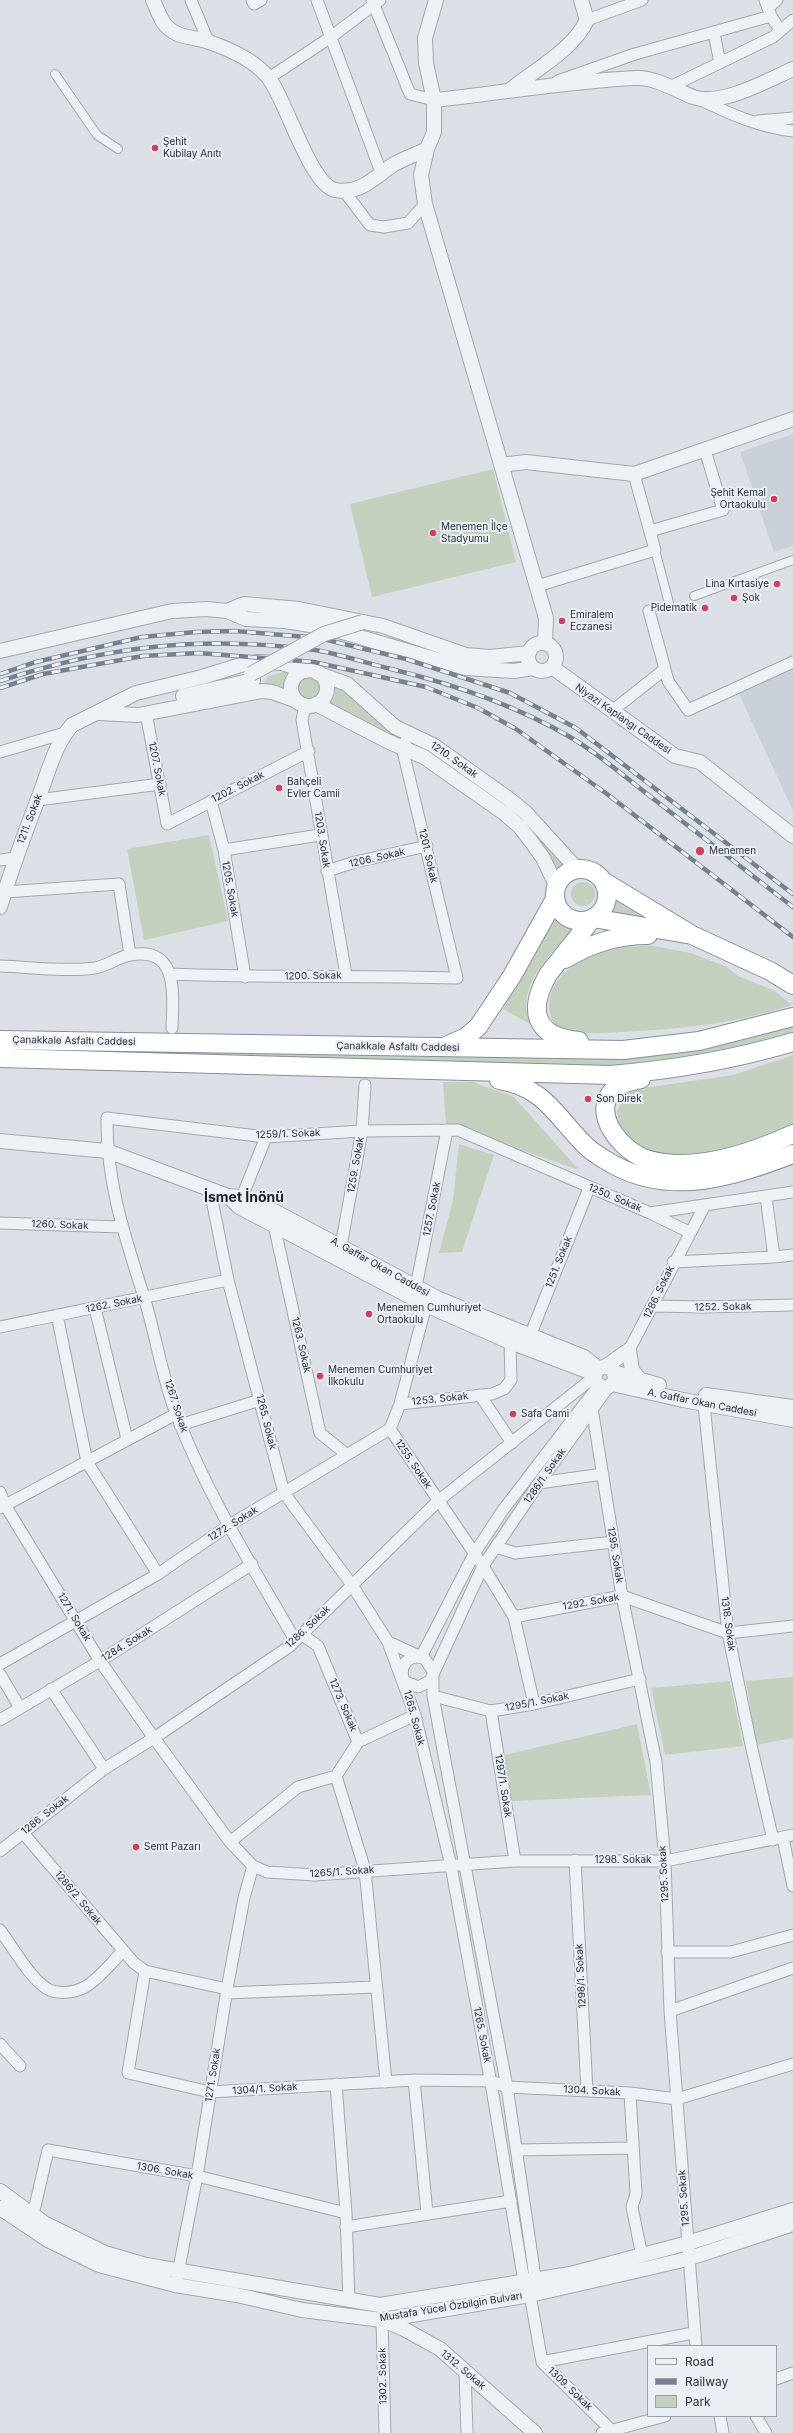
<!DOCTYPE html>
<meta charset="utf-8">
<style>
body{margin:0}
#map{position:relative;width:793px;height:2433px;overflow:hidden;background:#dce0e6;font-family:Inter,sans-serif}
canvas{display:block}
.legend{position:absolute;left:647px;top:2345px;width:130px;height:72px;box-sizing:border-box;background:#ebeff4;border:1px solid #9ca2aa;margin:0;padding:5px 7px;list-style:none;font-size:12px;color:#262f3c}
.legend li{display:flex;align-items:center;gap:8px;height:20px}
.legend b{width:20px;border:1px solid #9ca2aa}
</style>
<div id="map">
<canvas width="793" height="2433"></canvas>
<ul class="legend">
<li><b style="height:5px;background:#eef1f4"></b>Road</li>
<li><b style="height:5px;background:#76818f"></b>Railway</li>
<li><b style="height:11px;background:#c3d0bd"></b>Park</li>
</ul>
</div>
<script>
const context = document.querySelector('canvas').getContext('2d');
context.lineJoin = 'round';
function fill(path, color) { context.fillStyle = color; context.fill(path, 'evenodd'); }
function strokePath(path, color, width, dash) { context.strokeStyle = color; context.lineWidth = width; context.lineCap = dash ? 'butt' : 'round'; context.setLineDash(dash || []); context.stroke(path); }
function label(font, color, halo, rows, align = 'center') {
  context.font = font + ' Inter,sans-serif'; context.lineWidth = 4; context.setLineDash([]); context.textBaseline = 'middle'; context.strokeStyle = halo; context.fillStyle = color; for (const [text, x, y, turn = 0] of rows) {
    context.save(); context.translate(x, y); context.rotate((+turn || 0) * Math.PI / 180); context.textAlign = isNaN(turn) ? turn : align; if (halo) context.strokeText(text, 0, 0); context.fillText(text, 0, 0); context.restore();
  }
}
fill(new Path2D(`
 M 793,434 L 793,546 L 774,552 L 740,452 Z
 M 793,669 L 793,811 L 739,694 Z`), '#cad0d8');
fill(new Path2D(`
 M 493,469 L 516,562 L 372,597 L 350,504 Z
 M 291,670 L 284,680 L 284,692 L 261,687 L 269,676 Z
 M296 688a13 13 0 1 1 26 0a13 13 0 1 1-26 0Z
 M 334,684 L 362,702 L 400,736 L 397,741 L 369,723 L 327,706 L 335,695 Z
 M 430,750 L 512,807 L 565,866 L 559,871 L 512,813 L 477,784 L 428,753 Z
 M 209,835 L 228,921 L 144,940 L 127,849 Z
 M571 894a12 12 0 1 1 24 0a12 12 0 1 1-24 0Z
 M 615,900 L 663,926 L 604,916 Z
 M 552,916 L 572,931 C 552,952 526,975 526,1007 C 526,1012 530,1020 532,1025 L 503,1009 Z
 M 649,945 L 691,953 L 727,967 L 738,976 L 773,990 L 792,1005 C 719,1029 643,1032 567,1034 C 563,1031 555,1026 553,1022 C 537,985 577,956 609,949 C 622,946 636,947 649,945 Z
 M 793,1024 L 793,1034 L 690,1058 L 630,1066 L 527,1065 L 220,1054 L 80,1051 L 80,1049 L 517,1055 Z
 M 793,1055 L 793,1124 C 749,1142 658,1180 623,1131 C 619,1126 618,1117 617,1111 L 626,1093 L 644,1088 L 733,1075 Z
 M 443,1082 L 473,1082 L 514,1097 L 579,1170 L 461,1129 L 446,1127 Z
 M 459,1144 L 494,1155 L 462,1252 L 439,1253 L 453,1200 Z
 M 793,1677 L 793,1738 L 756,1745 L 746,1681 Z
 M 730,1681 L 743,1746 L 665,1755 L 651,1688 Z
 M 637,1724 L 651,1795 L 511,1801 L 505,1755 Z`), '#c3d0bd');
const pedestrian = new Path2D(`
 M 55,74 L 97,135 L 118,149
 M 655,550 L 669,603
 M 694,596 L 793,560`);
const minor = new Path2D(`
 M 191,0 L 208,41
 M 252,0 L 254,4 L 261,0
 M 317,0 L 382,175
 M 372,0 L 410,94 L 434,100
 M 765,0 L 771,16 L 780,30
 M 768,8 L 777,0
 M 587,20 L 642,0
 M 714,33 L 720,63
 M 269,78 L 331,37 L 380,0
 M 558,81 L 635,54 L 771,16
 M 670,87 L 773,37 L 793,20
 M 699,99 C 730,114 759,127 793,131
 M 758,121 L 793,118
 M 344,191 L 370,225 L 384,227 L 408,223 L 425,204
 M 650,531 L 723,510 L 705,450
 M 537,586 L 655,550 L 634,474
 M 649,611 L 665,669
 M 305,706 L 302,720 L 346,975
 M 612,711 L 665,669 L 668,681 L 688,710 L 793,662
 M 146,713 L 167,824 L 309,751
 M 0,752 L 65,733
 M 38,800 L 160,784
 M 211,801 L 224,850 L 245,977
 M 224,850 L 320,835
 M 0,860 L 15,858
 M 327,871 L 355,862 L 427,846
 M 5,892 L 119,884 L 130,955
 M 0,966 C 31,967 65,972 95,968 C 107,966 118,957 130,955 C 179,946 173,994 172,1028
 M 169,974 C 265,978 361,975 457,978 L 402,747 L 405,742
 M 210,1190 L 228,1280 L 284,1493 L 352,1585 L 388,1642 L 415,1715 L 451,1866 L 492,2089 L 524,2282 L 530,2295 L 542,2362 L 612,2431
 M 242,1197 L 266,1137
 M 766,1197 L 774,1257 L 793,1255
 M 650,1213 L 793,1192
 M 0,1223 L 121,1227
 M 274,1225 L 320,1433 L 346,1454
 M 341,1246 L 362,1131 L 365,1085
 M 673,1262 L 774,1257
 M 416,1287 L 447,1130
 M 426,1305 L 400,1404 L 390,1429 L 483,1566 L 514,1617 L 622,1596 L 728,1633 L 793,1626
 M 653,1306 L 703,1307 L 793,1305
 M 95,1308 L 127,1439
 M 57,1315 L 87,1462 L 158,1574
 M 0,1327 L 228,1280
 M 530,1336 L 589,1188
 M 629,1350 L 705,1205
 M 480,1395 L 512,1443
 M 400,1404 L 492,1394 L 504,1389 L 511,1380 L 510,1342
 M 704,1405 L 728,1633 L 751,1745 L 773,1840
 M 592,1408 L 622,1596 L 656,1762 L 665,1861 L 670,2011 L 696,2346
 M 180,1425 L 260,1400
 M 539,1483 L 603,1474
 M 0,1492 L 5,1505 L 100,1661 L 154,1738 L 230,1842 L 253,1866 L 267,1872 L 315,1875 L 515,1861 L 665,1861 L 793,1835
 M 0,1508 L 176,1414
 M 496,1547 L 515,1553 L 613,1542
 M 514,1617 L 534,1704
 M 301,1634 L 318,1646 L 358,1742
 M 295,1640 C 253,1567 207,1495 177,1416 C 162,1378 156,1336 144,1297 C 125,1237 106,1182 107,1118 L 266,1137 L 362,1131 L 458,1130 L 650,1213 L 689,1232
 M 388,1642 L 421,1657 L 474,1554 L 503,1510 L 599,1385
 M 0,1664 L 158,1574 L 228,1526 L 390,1429
 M 0,1674 L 20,1708
 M 51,1689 L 104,1769
 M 433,1696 L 491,1711 L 534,1704 L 640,1679
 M 491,1711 L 515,1861
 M 0,1720 L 100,1661 L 252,1564
 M 358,1742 L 336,1776 L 365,1870 L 386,2082
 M 358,1742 L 415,1715
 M 23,1833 L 134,1963 L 145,1971 L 227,1989
 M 783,1838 L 793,1886
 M 230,1842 L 298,1787 L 336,1776
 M 0,1851 L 104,1769 L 154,1738 L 290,1646 L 438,1501 L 594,1377
 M 575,1860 L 587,2091
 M 0,1930 C 12,1946 30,1978 46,1988 C 56,1995 74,1993 85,1987 C 99,1979 112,1962 123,1951
 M 667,1952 L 731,1952 L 793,1935
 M 145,1971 L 128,2073 L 210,2092 L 414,2080 L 491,2081 L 507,2087 L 630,2093 L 677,2099 L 793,2064
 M 226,1993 L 376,1987
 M 670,2011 L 793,1968
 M 0,2044 L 20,2066
 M 414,2080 L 427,2213
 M 336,2084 L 346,2213 L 349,2301
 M 630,2093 L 636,2194 L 632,2207 L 642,2256
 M 517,2150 L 633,2148
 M 33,2215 L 48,2150 L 197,2176 L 346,2213
 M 346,2227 L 511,2201
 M 177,2278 L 197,2176 L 227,1989 L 244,1898 L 253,1866
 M 533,2287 L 535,2280 L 533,2263 L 507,2087 L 444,1755 L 433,1696 L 433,1671 L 425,1659 C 410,1652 398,1665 404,1681 L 418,1687 L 430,1681 L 483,1566 L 539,1483 L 609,1386
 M 382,2320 L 385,2433
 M 542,2362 L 693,2333
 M 465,2370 L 467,2433
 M 776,2379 L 793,2373
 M 720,2416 L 723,2433
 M 756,2416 L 766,2433
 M 602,2433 L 665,2416`);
const tertiary = new Path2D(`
 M 153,0 C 156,7 159,15 163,22 C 175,39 192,36 209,42 C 229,49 255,61 268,77 C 286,99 309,183 335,190 C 359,195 374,178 391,166 C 402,159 415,155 427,149
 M 436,0 L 425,38 L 426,63 L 434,100 L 434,132 L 427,149 L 421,175 L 425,204 L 546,618 L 545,643
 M 510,90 C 536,69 573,50 587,20 L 581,0
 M 434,100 C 502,93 568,81 636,78 C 655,77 675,90 693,97 C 721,107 768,80 793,69
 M 501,465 L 526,462 L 634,474 L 793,419
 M 227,611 L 244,604 L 299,609 L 383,626 L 466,655 L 490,657 L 529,653
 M528 657a14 14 0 1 1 28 0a14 14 0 1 1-28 0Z
 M 0,651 L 172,611 L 207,609 L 227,611 L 246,619 L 285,621 L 329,628 L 465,668 L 514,671 L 533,668
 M 552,667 L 675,756 L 700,762 L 793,836
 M291 688a18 18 0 1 1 36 0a18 18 0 1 1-36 0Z
 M 317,673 L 347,684 L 395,727 L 433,745 L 509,799 L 526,813 L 577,869
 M 183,696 L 253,680
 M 316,704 L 387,741 L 424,757 L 504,813 L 520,827 L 530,840 L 543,858 L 556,885
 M 99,713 L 138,715 L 262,691 L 272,692 L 297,701
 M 0,907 C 12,868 26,830 41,791 C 49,769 56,743 72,725 L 136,693 L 202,677 L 244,664 L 259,662 L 282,663 L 306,671
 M 0,1141 L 107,1151 L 228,1196 L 242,1197 L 276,1212 L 439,1299 L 584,1357 L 599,1369
 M 228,1196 L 239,1207 L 426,1305 L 510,1342 L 595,1374
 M595 1377a10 10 0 1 1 20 0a10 10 0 1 1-20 0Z
 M 605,1367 L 629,1350 L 632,1370 L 641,1381
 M 613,1372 L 659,1385
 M 612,1384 L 683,1400 L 793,1420
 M 706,1395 L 793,1407
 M 0,2191 L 44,2223 L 105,2253 L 146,2265 L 380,2305 L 570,2274 L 688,2243 L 793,2210
 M 0,2208 L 48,2240 L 99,2265 L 175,2285 L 237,2295 L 302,2310 L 382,2320 L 530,2295 L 649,2268 L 687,2259 L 793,2224
 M 383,2320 L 404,2329 L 440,2349 L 535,2433`);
const trunk = new Path2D(`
 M555 895a26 26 0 1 1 52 0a26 26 0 1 1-52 0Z
 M 603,881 L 692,935 L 770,971 L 793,985
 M 565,959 C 592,943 617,935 648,935
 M 0,1040 L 623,1050 L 699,1041 L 793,1017
 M 579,1041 C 534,1037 527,1010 549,973 L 593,918 L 692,935
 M 446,1046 L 466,1037 L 478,1027 L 512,976 L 555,899
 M 0,1058 L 610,1075 C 673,1070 732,1060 793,1042
 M 641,1079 C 633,1081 621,1083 615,1088 C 588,1113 623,1153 649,1160 C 695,1173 751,1153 793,1134
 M 499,1080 C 546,1088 555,1116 586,1146 C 594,1154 604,1159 614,1165 C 673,1197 735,1176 793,1154`);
strokePath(pedestrian, '#a2a7b0', 10);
strokePath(minor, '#a2a7b0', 13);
strokePath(tertiary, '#a2a7b0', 16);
strokePath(trunk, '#838f9c', 20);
strokePath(pedestrian, '#eef1f4', 8);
strokePath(minor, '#eef1f4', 11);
strokePath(tertiary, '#eef1f4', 14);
strokePath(trunk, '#fff', 18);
const rail = new Path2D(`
 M 0,674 L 36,662 L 142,637 L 196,632 L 235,631 L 319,638 L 406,659 L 510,693 L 576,728 L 793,894
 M 0,681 C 107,646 203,635 315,650 C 340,654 366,663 391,669 C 453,684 515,705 570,737 C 599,754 625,777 651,797 C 699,834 746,871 793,907
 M 0,688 L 43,674 L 143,656 L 199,653 L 314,662 L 426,687 L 478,708 L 516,729 L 607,794 L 793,937`);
strokePath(rail, '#76818f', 4.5);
strokePath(rail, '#ebeff4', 3, [9]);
const tertiaryBridge = new Path2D(`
 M 251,674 L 324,634 L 363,622`);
strokePath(tertiaryBridge, '#a2a7b0', 16, []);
strokePath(tertiaryBridge, '#eef1f4', 14);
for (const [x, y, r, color] of [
 [155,148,4,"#cc405d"],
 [774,499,4,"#cc405d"],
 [433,533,4,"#cc405d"],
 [777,584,4,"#cc405d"],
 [734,598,4,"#cc405d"],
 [705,608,4,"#cc405d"],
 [562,621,4,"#cc405d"],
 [279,788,4,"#cc405d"],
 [700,851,5,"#cc405d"],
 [588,1099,4,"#cc405d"],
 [369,1314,4,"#cc405d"],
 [320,1376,4,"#cc405d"],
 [513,1414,4,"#cc405d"],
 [136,1847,4,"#cc405d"]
]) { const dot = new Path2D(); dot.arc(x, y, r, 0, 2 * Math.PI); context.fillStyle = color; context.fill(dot); strokePath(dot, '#ebeff4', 1.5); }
label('10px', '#262f3c', '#ebeff4', [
 ["Şehit",163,142],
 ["Kubilay Anıtı",163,154],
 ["Şehit Kemal",766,493,"right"],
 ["Ortaokulu",766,505,"right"],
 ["Menemen İlçe",441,527],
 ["Stadyumu",441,539],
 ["Lina Kırtasiye",769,584,"right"],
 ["Şok",742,598],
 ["Pidematik",697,608,"right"],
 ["Emiralem",570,615],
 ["Eczanesi",570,627],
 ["Bahçeli",287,782],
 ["Evler Camii",287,794],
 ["Menemen",709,851],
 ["Son Direk",596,1099],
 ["Menemen Cumhuriyet",377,1308],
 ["Ortaokulu",377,1320],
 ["Menemen Cumhuriyet",328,1370],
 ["İlkokulu",328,1382],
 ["Safa Cami",521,1414],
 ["Semt Pazarı",144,1847]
], 'left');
label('10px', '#262f3c', '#ebeff4', [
 ["Niyazi Kaplangı Caddesi",623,719,35],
 ["1210. Sokak",454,760,35],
 ["1207. Sokak",157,769,79],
 ["1202. Sokak",238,787,-27],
 ["1211. Sokak",30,819,-69],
 ["1203. Sokak",322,840,81],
 ["1201. Sokak",428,856,77],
 ["1206. Sokak",377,858,-13],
 ["1205. Sokak",230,889,80],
 ["1200. Sokak",313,976,-1],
 ["Çanakkale Asfaltı Caddesi",74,1041,1],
 ["Çanakkale Asfaltı Caddesi",398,1047,1],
 ["1259/1. Sokak",288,1134,-2],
 ["1259. Sokak",356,1165,-80],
 ["1250. Sokak",615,1198,23],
 ["1257. Sokak",432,1209,-79],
 ["1260. Sokak",60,1225,2],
 ["1251. Sokak",559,1262,-68],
 ["A. Gaffar Okan Caddesi",380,1267,29],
 ["1286. Sokak",659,1292,-64],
 ["1262. Sokak",114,1304,-11],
 ["1252. Sokak",723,1307,-1],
 ["1263. Sokak",301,1345,77],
 ["1253. Sokak",440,1399,-6],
 ["A. Gaffar Okan Caddesi",702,1403,11],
 ["1267. Sokak",176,1406,72],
 ["1265. Sokak",266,1422,76],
 ["1255. Sokak",413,1464,56],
 ["1286/1. Sokak",545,1476,-55],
 ["1272. Sokak",233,1524,-32],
 ["1295. Sokak",615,1555,81],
 ["1292. Sokak",591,1602,-10],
 ["1271. Sokak",74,1617,59],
 ["1318. Sokak",728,1624,82],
 ["1286. Sokak",308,1627,-43],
 ["1284. Sokak",127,1644,-32],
 ["1295/1. Sokak",537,1702,-11],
 ["1273. Sokak",343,1705,67],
 ["1265. Sokak",414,1718,75],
 ["1297/1. Sokak",503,1786,81],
 ["1286. Sokak",45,1815,-38],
 ["1298. Sokak",623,1860],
 ["1265/1. Sokak",342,1872,-4],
 ["1295. Sokak",664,1874,-93],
 ["1286/2. Sokak",78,1898,50],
 ["1298/1. Sokak",581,1976,-93],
 ["1265. Sokak",482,2035,79],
 ["1271. Sokak",213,2075,-81],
 ["1304/1. Sokak",265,2089,-4],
 ["1304. Sokak",592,2091,3],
 ["1306. Sokak",165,2171,10],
 ["1295. Sokak",684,2198,-94],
 ["Mustafa Yücel Özbilgin Bulvarı",451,2307,-9],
 ["1312. Sokak",463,2370,40],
 ["1302. Sokak",383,2376,-91],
 ["1309. Sokak",570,2389,44]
]);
label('bold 14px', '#18202c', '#ebeff4', [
 ["İsmet İnönü",244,1198]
]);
</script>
